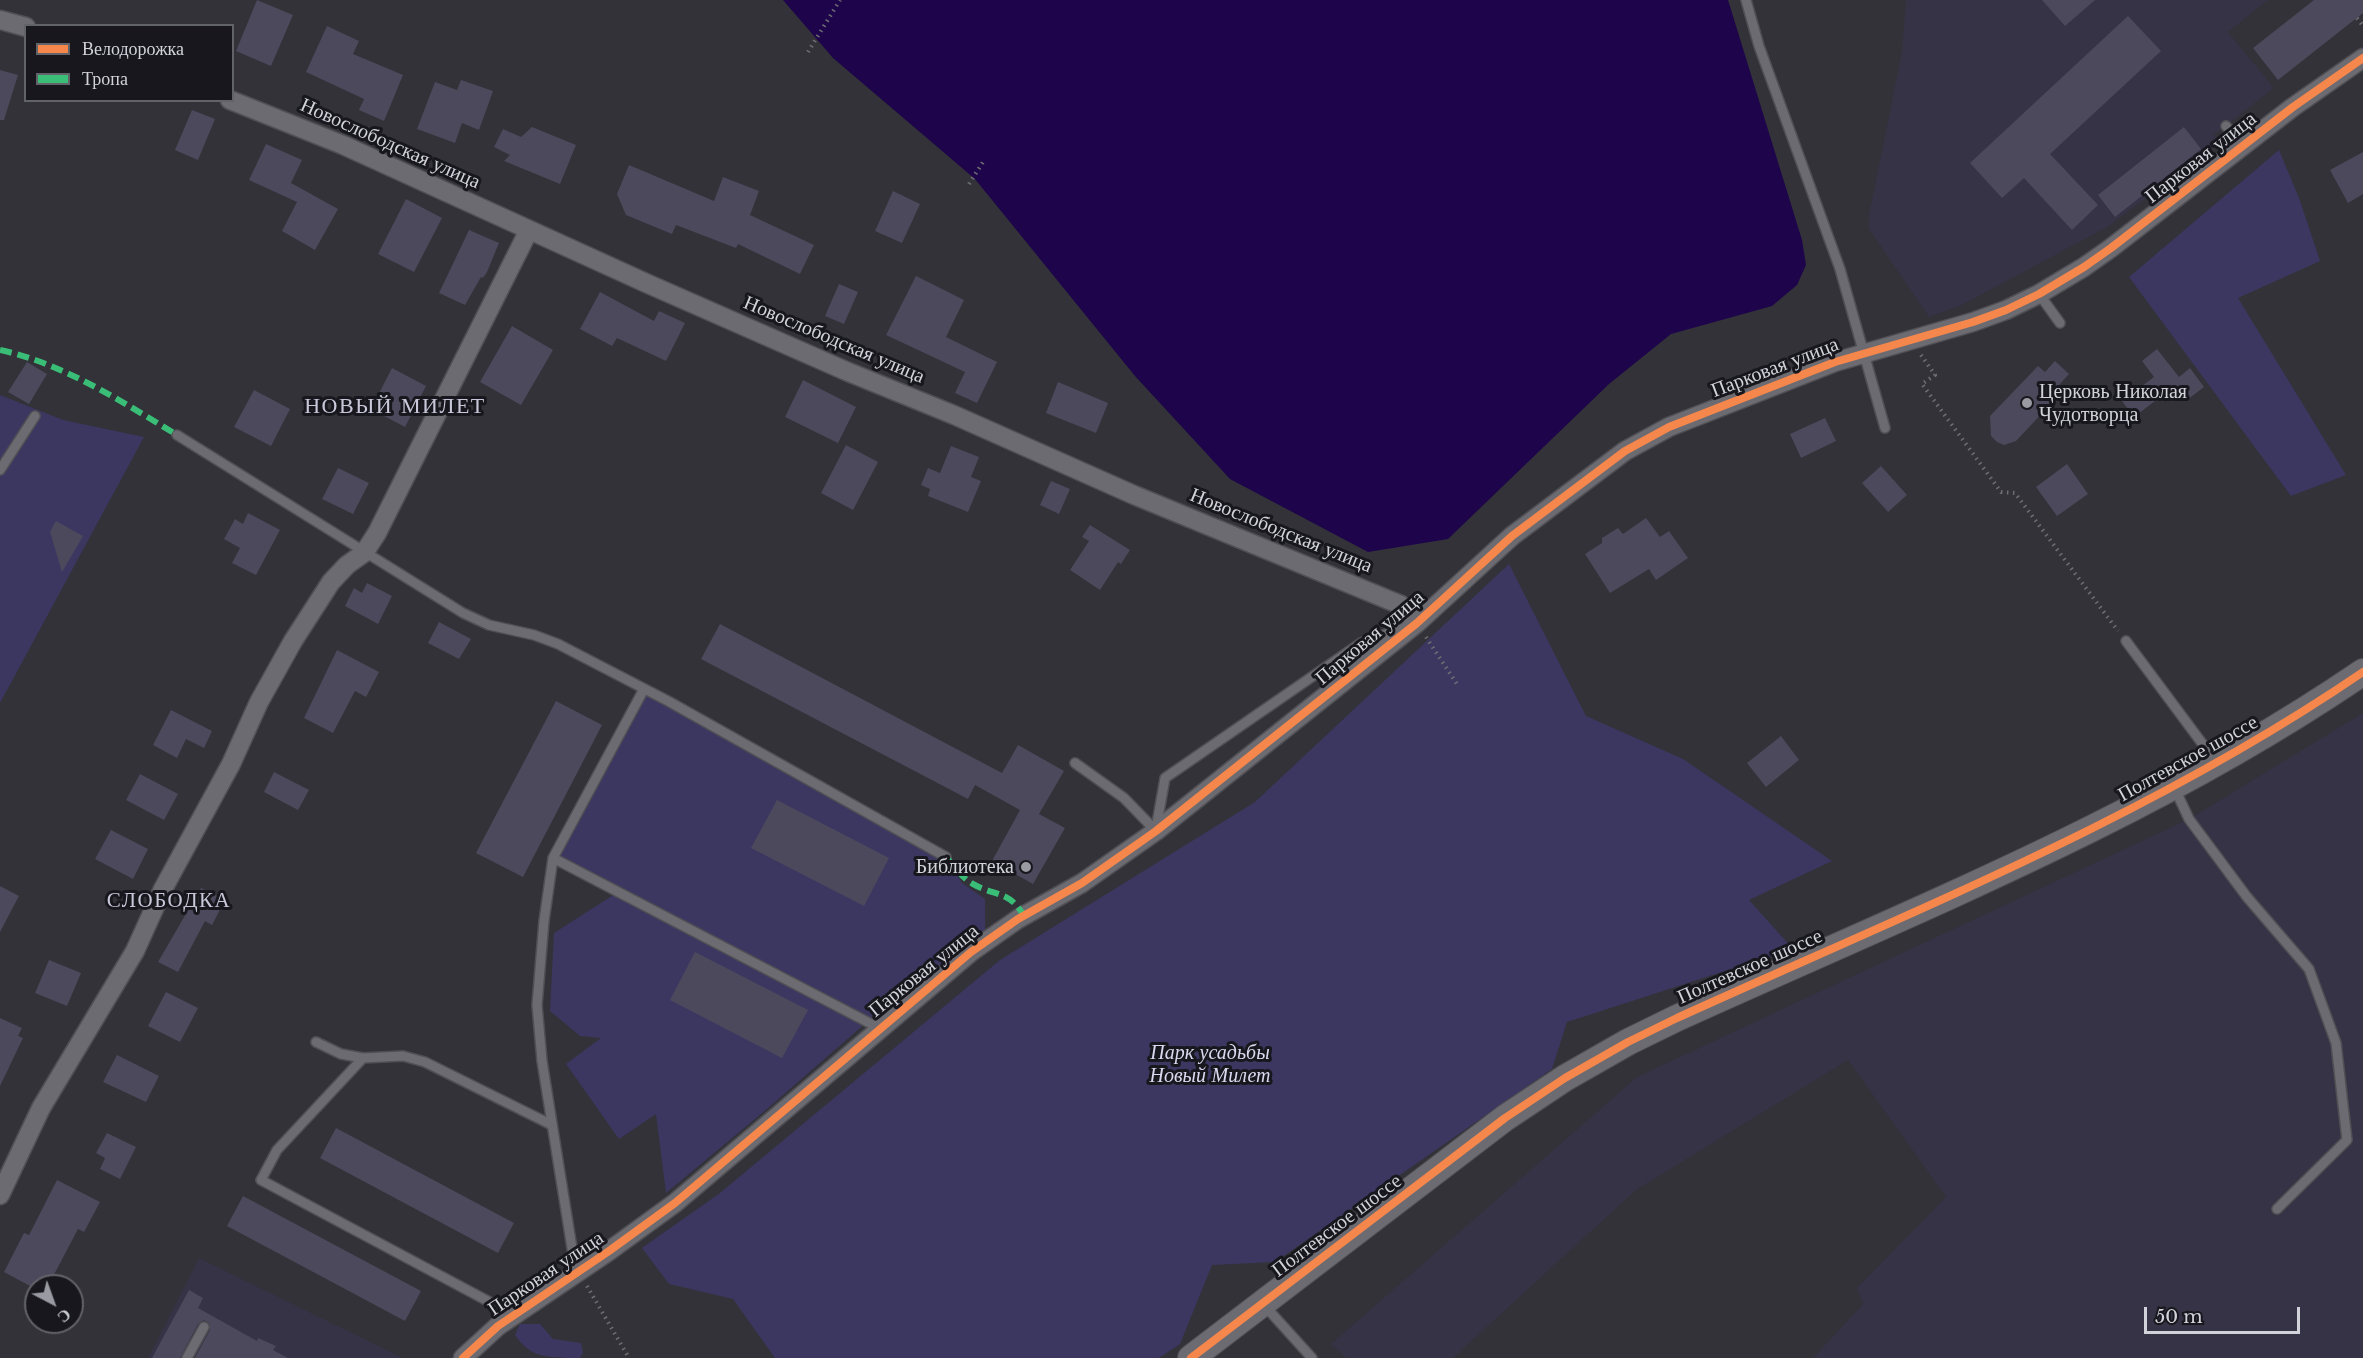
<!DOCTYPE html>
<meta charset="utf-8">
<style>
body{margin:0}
#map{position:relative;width:2363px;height:1358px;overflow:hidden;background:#323238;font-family:"Libre Baskerville",serif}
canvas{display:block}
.legend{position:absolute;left:24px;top:24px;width:210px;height:78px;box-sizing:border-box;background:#17171d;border:2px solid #626269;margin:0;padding:8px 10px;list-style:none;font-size:18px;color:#d2d2db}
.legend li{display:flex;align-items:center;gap:12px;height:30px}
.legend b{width:30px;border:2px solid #626269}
.north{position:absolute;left:24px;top:1274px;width:60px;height:60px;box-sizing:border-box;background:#17171d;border:2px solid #626269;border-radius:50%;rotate:139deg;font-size:16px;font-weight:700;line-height:24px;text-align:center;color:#d2d2db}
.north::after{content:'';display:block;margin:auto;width:21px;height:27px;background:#9a9aa2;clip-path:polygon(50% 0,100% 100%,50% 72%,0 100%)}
.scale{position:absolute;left:2144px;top:1307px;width:156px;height:27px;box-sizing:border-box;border:3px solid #d2d2db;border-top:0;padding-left:8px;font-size:18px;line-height:21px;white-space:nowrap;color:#d2d2db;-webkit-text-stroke:4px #17171d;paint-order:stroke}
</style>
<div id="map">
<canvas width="2363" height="1358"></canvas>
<ul class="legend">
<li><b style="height:8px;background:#f5874c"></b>Велодорожка</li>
<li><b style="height:8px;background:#3abd76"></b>Тропа</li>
</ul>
<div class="north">С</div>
<div class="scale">50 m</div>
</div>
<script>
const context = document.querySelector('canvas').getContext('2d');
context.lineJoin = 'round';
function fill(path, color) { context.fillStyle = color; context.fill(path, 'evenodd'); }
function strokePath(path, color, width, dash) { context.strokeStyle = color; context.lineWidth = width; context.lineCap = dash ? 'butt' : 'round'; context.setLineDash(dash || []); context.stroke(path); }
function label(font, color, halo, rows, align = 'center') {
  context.font = font + ' "Libre Baskerville",serif'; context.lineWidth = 6; context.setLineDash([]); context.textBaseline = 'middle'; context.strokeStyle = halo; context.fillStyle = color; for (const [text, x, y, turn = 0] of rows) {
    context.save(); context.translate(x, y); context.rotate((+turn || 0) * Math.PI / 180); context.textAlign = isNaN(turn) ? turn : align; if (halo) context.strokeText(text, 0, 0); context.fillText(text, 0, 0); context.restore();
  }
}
fill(new Path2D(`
 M 1906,0 L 2268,0 L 2228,32 L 2274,88 L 2214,135 L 2220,142 L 2109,226 L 1962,305 L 1929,317 L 1869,229 L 1869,215 L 1902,51 Z
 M 2363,713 L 2363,1358 L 1813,1358 L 1863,1304 L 1857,1288 L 1946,1197 L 1848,1060 L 1636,1190 L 1453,1358 L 1346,1358 L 1331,1344 L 1637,1077 L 2189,819 Z
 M 199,1258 L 403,1358 L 148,1358 Z`), '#353345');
fill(new Path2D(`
 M 2279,150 L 2299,198 L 2320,261 L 2238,298 L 2346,475 L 2291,496 L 2129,277 Z
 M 0,395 L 63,420 L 144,437 L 0,703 Z
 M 1509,564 L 1586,716 L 1683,759 L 1832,861 L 1749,900 L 1793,949 L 1567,1022 L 1552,1069 L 1275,1262 L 1212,1265 L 1180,1344 L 1159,1358 L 775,1358 L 733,1299 L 669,1284 L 642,1248 L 720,1193 L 1000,960 L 1255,802 Z
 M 644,689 L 946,857 L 962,883 L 985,899 L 985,931 L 875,1015 L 767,1109 L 666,1193 L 656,1114 L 619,1139 L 566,1064 L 601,1038 L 580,1036 L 550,1011 L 554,933 L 618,892 L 553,858 Z
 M 520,1324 L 540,1324 L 553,1339 L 581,1343 L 583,1353 L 580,1358 C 549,1358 530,1358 515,1335 Z`), '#3c3761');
fill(new Path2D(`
 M 783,0 L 1728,0 L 1802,240 L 1806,265 L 1797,285 L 1772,306 L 1671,334 L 1609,384 L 1448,539 L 1368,552 L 1230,479 L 1135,376 L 975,179 L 833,58 Z`), '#1d044b');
fill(new Path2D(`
 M 257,0 L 293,15 L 271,66 L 236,51 Z
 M 2042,0 L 2095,0 L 2065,26 Z
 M 2314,0 L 2363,0 L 2363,13 L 2278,80 L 2253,48 Z
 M 2128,16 L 2161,51 L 2050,154 L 2098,205 L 2072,230 L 2024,178 L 2002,198 L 1970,163 Z
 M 327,26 L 359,41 L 353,54 L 403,75 L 384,121 L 359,110 L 364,99 L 306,72 Z
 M 0,70 L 18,75 L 4,120 L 0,120 Z
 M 461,80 L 493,91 L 479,130 L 462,123 L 455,143 L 417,129 L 435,82 L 457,90 Z
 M 192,110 L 215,119 L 198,160 L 175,150 Z
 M 532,127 L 576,145 L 560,184 L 504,161 L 510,155 L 494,147 L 503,129 L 521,137 Z
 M 2184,127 L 2201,149 L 2115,217 L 2098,195 Z
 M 266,144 L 302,160 L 291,183 L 338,209 L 315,250 L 282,231 L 297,202 L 249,180 Z
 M 2363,152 L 2363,194 L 2348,203 L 2330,170 Z
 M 629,165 L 714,201 L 723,177 L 759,191 L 750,215 L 814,245 L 800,274 L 738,244 L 736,248 L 676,225 L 672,234 L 626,215 L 617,194 Z
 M 893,191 L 920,204 L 902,243 L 875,231 Z
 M 406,199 L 442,218 L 414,272 L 378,254 Z
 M 469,230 L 499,243 L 487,272 L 483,278 L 481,277 L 465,305 L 439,293 Z
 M 916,276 L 964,300 L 946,337 L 997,362 L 977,403 L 955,393 L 965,372 L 886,335 Z
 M 839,284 L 858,292 L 844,324 L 825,316 Z
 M 600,292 L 654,321 L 659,311 L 685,323 L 666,361 L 617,338 L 612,346 L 580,329 Z
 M 512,326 L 553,350 L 521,405 L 480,382 Z
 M 2157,349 L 2179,377 L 2190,368 L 2204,387 L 2187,400 L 2176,385 L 2134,417 L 2122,401 L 2154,377 L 2142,361 Z
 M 2055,361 L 2069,374 L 2059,385 L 2064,390 L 2016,441 L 2004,445 L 1997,442 L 1991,436 L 1990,416 L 2038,366 L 2045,372 Z
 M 27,362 L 47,374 L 29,404 L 8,392 Z
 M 392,368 L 426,386 L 405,427 L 371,409 Z
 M 803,380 L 856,407 L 838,443 L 785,417 Z
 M 1058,382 L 1108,403 L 1096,433 L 1046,413 Z
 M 254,390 L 290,409 L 271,446 L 234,427 Z
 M 1825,418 L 1836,441 L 1801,458 L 1790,434 Z
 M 846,445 L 878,462 L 853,510 L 821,493 Z
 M 951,446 L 979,457 L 971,477 L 981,481 L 968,512 L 928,496 L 930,489 L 921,485 L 928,468 L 940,473 Z
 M 2067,464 L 2088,494 L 2057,516 L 2036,487 Z
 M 1881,466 L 1907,495 L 1888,512 L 1862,483 Z
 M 338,468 L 369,483 L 353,514 L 322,499 Z
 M 1051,481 L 1070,489 L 1059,514 L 1040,505 Z
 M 248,513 L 280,530 L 256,575 L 232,563 L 240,548 L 224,539 L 235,519 L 243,524 Z
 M 1646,518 L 1660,537 L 1669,531 L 1688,558 L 1656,580 L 1649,569 L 1610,593 L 1585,554 L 1602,543 L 1602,538 L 1618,528 L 1623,534 Z
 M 56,521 L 83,536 L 62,572 L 50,532 Z
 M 1090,525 L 1130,550 L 1121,564 L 1118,562 L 1100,590 L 1070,570 L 1089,541 L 1082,537 Z
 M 367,583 L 392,596 L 378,624 L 345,606 L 354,588 L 362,593 Z
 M 439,622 L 471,639 L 459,659 L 428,643 Z
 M 720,624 L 1002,773 L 1018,745 L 1064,771 L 1039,814 L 1065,828 L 1033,884 L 992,861 L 1020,810 L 975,785 L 968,799 L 701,659 Z
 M 337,650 L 379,672 L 366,697 L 355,691 L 333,733 L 304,718 Z
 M 556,701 L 602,725 L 523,877 L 476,853 Z
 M 171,710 L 212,731 L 204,748 L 186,739 L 177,758 L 153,745 Z
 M 1781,736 L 1799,760 L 1766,787 L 1747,763 Z
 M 274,772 L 309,790 L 298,810 L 264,792 Z
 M 140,774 L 178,794 L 164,820 L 126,800 Z
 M 777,800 L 889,858 L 864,906 L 751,848 Z
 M 111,830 L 148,849 L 133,879 L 95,859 Z
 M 0,886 L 19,896 L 0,932 Z
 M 201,888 L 225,900 L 212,925 L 205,921 L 178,972 L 158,962 Z
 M 695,952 L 808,1010 L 782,1058 L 670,1000 Z
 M 49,960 L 81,973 L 67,1006 L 35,993 Z
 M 166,992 L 198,1008 L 180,1042 L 148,1026 Z
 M 0,1018 L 22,1028 L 18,1036 L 23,1038 L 0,1086 Z
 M 117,1055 L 159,1076 L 146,1102 L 103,1082 Z
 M 336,1128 L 514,1223 L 498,1253 L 320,1158 Z
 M 107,1133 L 136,1147 L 120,1179 L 100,1169 L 105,1158 L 96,1153 Z
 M 57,1180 L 100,1202 L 84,1232 L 78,1229 L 48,1286 L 30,1286 L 4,1272 L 24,1233 L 29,1235 Z
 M 243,1196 L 421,1291 L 405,1321 L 227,1226 Z
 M 189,1290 L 203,1298 L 198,1308 L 257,1341 L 258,1338 L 276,1346 L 273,1350 L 288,1358 L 195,1358 L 210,1330 L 209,1323 L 204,1320 L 198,1324 L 180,1358 L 152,1358 Z`), '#4c495c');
const lane = new Path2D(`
 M 1746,0 L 1759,46 L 1840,269 L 1885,428
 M 2226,126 L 2243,146
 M 2039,294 L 2060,323
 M 177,435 L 463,613 L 489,625 L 534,635 L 558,644 L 668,701 L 946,857
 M 0,470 L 35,416
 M 2126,641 L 2216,762
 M 1075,763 L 1124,798 L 1156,831
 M 2174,787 L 2189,819 L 2247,897 L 2309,969 L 2336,1043 L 2347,1140 L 2277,1209
 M 1156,829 L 1165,778 L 1361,643 L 1400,629
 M 553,858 L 879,1028
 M 316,1042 L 341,1054 L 363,1058 L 403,1056 L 425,1062 L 552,1125
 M 363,1058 L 277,1150 L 261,1180 L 514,1315
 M 576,1273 L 542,1061 L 537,1005 L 544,921 L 553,858 L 644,689
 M 1264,1305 L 1312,1358
 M 187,1358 L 204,1327`);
const street = new Path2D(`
 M 0,20 L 26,27
 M 230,100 L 343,145 L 646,283 L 846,371 L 954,415 L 1134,495 L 1401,605 L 1417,623
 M 0,1195 L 41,1108 L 135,951 L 163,889 L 231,764 L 259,702 L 293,641 L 331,582 L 347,565 L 364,553 L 377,533 L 529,230
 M 463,1358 L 498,1326 L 609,1251 L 675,1203 L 971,952 L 1018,919 L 1082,883 L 1156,831 L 1417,623 L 1512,536 L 1625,451 L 1669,427 L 1835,362 L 1973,322 L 2006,310 L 2039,294 L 2084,267 L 2111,248 L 2293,107 L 2363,58`);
const secondary = new Path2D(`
 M 1191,1358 L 1505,1118 L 1565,1078 L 1628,1042 L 1677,1018 C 1910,912 2151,817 2363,672`);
strokePath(lane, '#4f4f54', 12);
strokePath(street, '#4f4f54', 21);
strokePath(secondary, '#4f4f54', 28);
strokePath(new Path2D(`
 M 2357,18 L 2363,26
 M 808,52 L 840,0
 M 969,184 L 983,162
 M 1921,355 L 1935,375 L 1922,384 L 2001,492 L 2015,493 L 2118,631
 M 1426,637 L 1457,684
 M 587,1286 L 629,1358`), '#6e6e73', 4, [1.5, 4.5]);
strokePath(lane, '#6c6b71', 9);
strokePath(street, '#6c6b71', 18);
strokePath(secondary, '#6c6b71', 26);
strokePath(new Path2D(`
 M 0,350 C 62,363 123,402 177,435
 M 946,857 C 955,867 962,878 973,884 C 996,897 1009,890 1024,916`), '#3abd76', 6, [12, 6]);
strokePath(new Path2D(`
 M 463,1358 L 498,1326 L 609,1251 L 675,1203 L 971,952 L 1018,919 L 1082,883 L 1156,831 L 1417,623 L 1512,536 L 1625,451 L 1669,427 L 1835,362 L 1973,322 L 2006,310 L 2039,294 L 2084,267 L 2111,248 L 2293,107 L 2363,58
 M 1191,1358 L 1505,1118 L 1565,1078 L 1628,1042 L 1677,1018 C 1910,912 2151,817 2363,672`), '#f5874c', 8);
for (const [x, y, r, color] of [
 [2027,403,6,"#9a9aa2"],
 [1026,867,6,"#9a9aa2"]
]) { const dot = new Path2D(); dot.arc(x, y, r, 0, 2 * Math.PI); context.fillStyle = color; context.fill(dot); strokePath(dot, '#17171d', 2); }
label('20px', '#d2d2db', '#17171d', [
 ["Новослободская улица",390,144,24],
 ["Парковая улица",2201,158,-38],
 ["Новослободская улица",834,340,23],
 ["Парковая улица",1775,368,-21],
 ["Новослободская улица",1281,531,22],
 ["Парковая улица",1370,638,-40],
 ["Полтевское шоссе",2188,759,-29],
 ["Полтевское шоссе",1750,967,-24],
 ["Парковая улица",924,971,-39],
 ["Полтевское шоссе",1337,1226,-37],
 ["Парковая улица",546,1274,-34]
]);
label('20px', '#d2d2db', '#17171d', [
 ["Церковь Николая",2039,392],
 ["Чудотворца",2039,415],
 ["Библиотека",1014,867,"right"]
], 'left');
label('italic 20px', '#dad9f0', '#17171d', [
 ["Парк усадьбы",1210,1053],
 ["Новый Милет",1210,1076]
]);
context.letterSpacing = '1.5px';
label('21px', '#c9c8da', '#17171d', [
 ["СЛОБОДКА",169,901]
]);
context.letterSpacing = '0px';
context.letterSpacing = '1.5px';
label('22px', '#c9c8da', '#17171d', [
 ["НОВЫЙ МИЛЕТ",395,407]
]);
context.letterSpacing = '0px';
</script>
